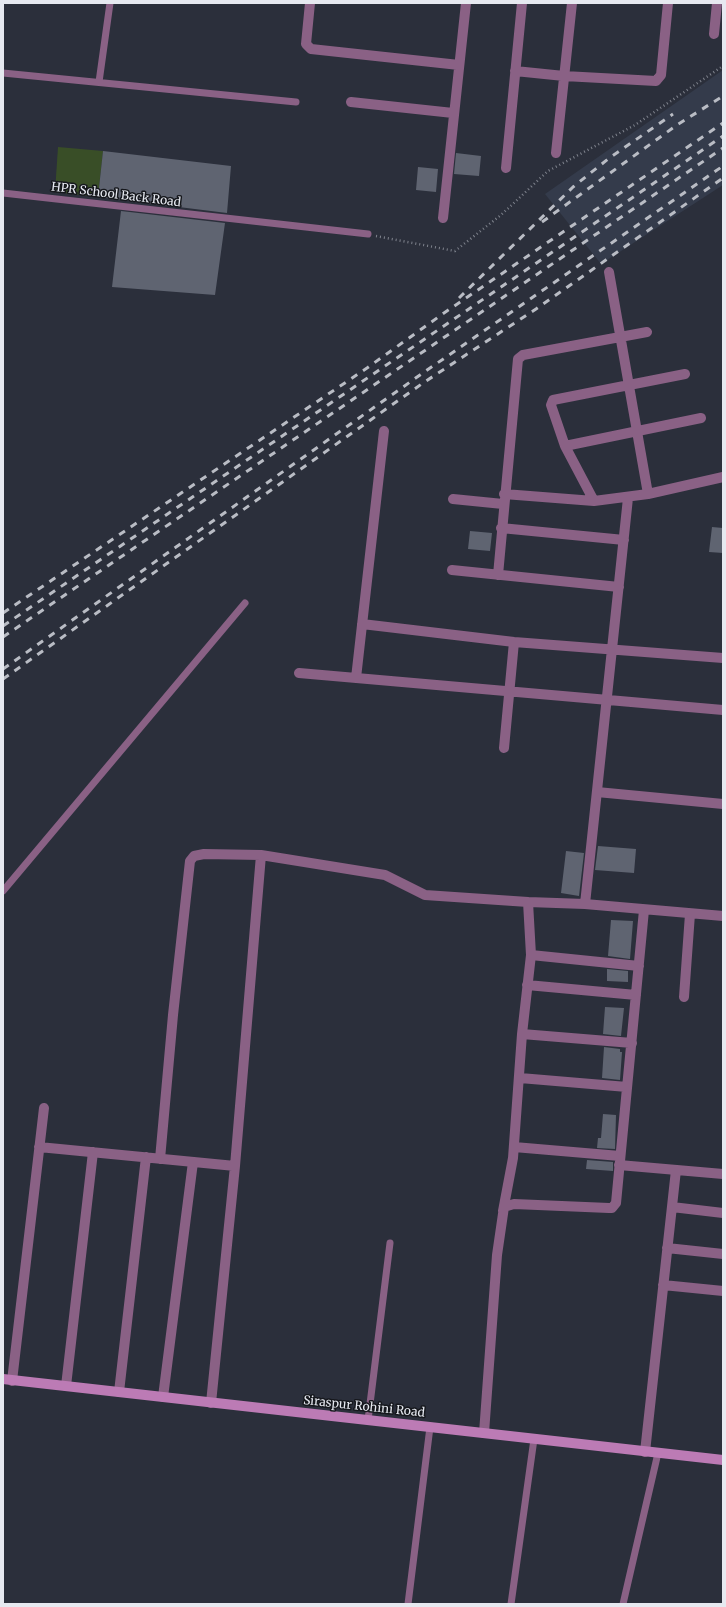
<!DOCTYPE html>
<style>
body{margin:0}
#map{position:relative;width:726px;height:1607px;overflow:hidden;background:#2b2f3b;font-family:Merriweather,serif}
canvas{display:block}
.frame{position:absolute;inset:0;border:4px solid #e6e9f0;pointer-events:none}
</style>
<div id="map">
<canvas width="726" height="1607"></canvas>
<div class="frame"></div>
</div>
<script>
const context = document.querySelector('canvas').getContext('2d');
context.lineJoin = 'round';
function fill(path, color) { context.fillStyle = color; context.fill(path, 'evenodd'); }
function strokePath(path, color, width, dash) { context.strokeStyle = color; context.lineWidth = width; context.lineCap = dash ? 'butt' : 'round'; context.setLineDash(dash || []); context.stroke(path); }
function label(font, color, halo, rows, align = 'center') {
  context.font = font + ' Merriweather,serif'; context.lineWidth = 3; context.setLineDash([]); context.textBaseline = 'middle'; context.strokeStyle = halo; context.fillStyle = color; for (const [text, x, y, turn = 0] of rows) {
    context.save(); context.translate(x, y); context.rotate((+turn || 0) * Math.PI / 180); context.textAlign = isNaN(turn) ? turn : align; if (halo) context.strokeText(text, 0, 0); context.fillText(text, 0, 0); context.restore();
  }
}
fill(new Path2D(`
 M 723,70 L 723,185 L 601,264 L 545,194 Z`), '#343b4b');
fill(new Path2D(`
 M 58,147 L 103,151 L 98,197 L 55,192 Z`), '#394e27');
fill(new Path2D(`
 M 103,151 L 231,166 L 227,213 L 98,197 Z
 M 456,153 L 481,156 L 479,176 L 454,174 Z
 M 418,167 L 438,169 L 436,192 L 416,190 Z
 M 121,211 L 225,223 L 215,295 L 112,287 Z
 M 712,527 L 723,528 L 723,553 L 709,552 Z
 M 470,531 L 492,533 L 490,551 L 468,549 Z
 M 598,846 L 636,849 L 634,873 L 595,870 Z
 M 566,851 L 584,853 L 579,896 L 561,893 Z
 M 611,920 L 633,921 L 630,959 L 608,956 Z
 M 607,969 L 628,971 L 628,982 L 607,981 Z
 M 605,1007 L 624,1008 L 621,1036 L 603,1034 Z
 M 604,1047 L 620,1049 L 620,1052 L 622,1052 L 620,1080 L 602,1078 Z
 M 603,1114 L 616,1115 L 615,1149 L 597,1148 L 598,1138 L 601,1138 Z
 M 587,1160 L 613,1162 L 613,1171 L 586,1169 Z`), '#5f6471');
strokePath(new Path2D(`
 M 376,236 L 455,251 L 501,215 L 548,171 L 635,125 L 723,66`), '#7f838d', 2.5, [1, 3]);
strokePath(new Path2D(`
 M 3,73 L 296,102
 M 99,82 L 110,3
 M 3,193 L 368,234
 M 3,891 L 245,603
 M 368,1420 L 390,1243
 M 408,1604 L 430,1427
 M 511,1604 L 534,1439
 M 623,1604 L 658,1453`), '#8a6185', 7);
strokePath(new Path2D(`
 M 310,3 L 306,44 L 311,49 L 459,65
 M 714,34 L 717,3
 M 515,71 L 564,76 L 656,81 L 661,75 L 668,3
 M 351,102 L 453,113
 M 556,153 L 572,3
 M 506,168 L 522,3
 M 443,218 L 466,3
 M 609,272 L 648,494
 M 565,446 L 701,418
 M 504,494 L 594,501 L 648,494 L 723,477
 M 453,499 L 503,504
 M 594,501 L 565,446 L 551,405 L 553,400 L 685,374
 M 501,528 L 624,540
 M 452,570 L 619,587
 M 498,575 L 518,359 L 523,355 L 647,332
 M 362,624 L 514,642 L 723,658
 M 299,673 L 723,710
 M 356,678 L 384,431
 M 504,748 L 514,642
 M 597,792 L 723,804
 M 528,902 L 585,904 L 723,916
 M 585,904 L 628,498
 M 531,955 L 639,966
 M 527,985 L 636,995
 M 684,997 L 690,914
 M 522,1034 L 632,1043
 M 520,1078 L 627,1087
 M 39,1147 L 235,1166
 M 514,1147 L 620,1156
 M 160,1159 L 173,1015 L 190,861 L 194,856 L 204,854 L 261,855 L 385,875 L 425,895 L 528,902 L 531,955 L 522,1034 L 513,1158 L 503,1211
 M 619,1165 L 723,1174
 M 672,1207 L 723,1213
 M 667,1248 L 723,1254
 M 663,1285 L 723,1291
 M 12,1381 L 44,1108
 M 66,1386 L 93,1152
 M 119,1392 L 146,1157
 M 163,1397 L 193,1162
 M 211,1403 L 235,1166 L 261,855
 M 484,1433 L 497,1255 L 504,1207 L 514,1204 L 609,1208 L 612,1208 L 616,1203 L 644,910
 M 645,1452 L 676,1170`), '#8a6185', 10);
strokePath(new Path2D(`
 M 3,1379 L 723,1460`), '#bc7bb5', 10);
strokePath(new Path2D(`
 M 542,222 L 677,125 L 723,96
 M 459,298 L 573,187 L 608,159 L 673,114
 M 3,613 L 367,368 L 444,313 L 723,123
 M 3,626 L 723,136
 M 3,637 L 723,148
 M 3,669 L 420,375 L 723,166
 M 3,679 L 423,383 L 536,309 L 723,178`), '#b9bcc4', 3, [7, 7]);
label('12px', '#e6e9f0', '#16181d', [
 ["HPR School Back Road",116,195,7],
 ["Siraspur Rohini Road",364,1407,6]
]);
</script>
